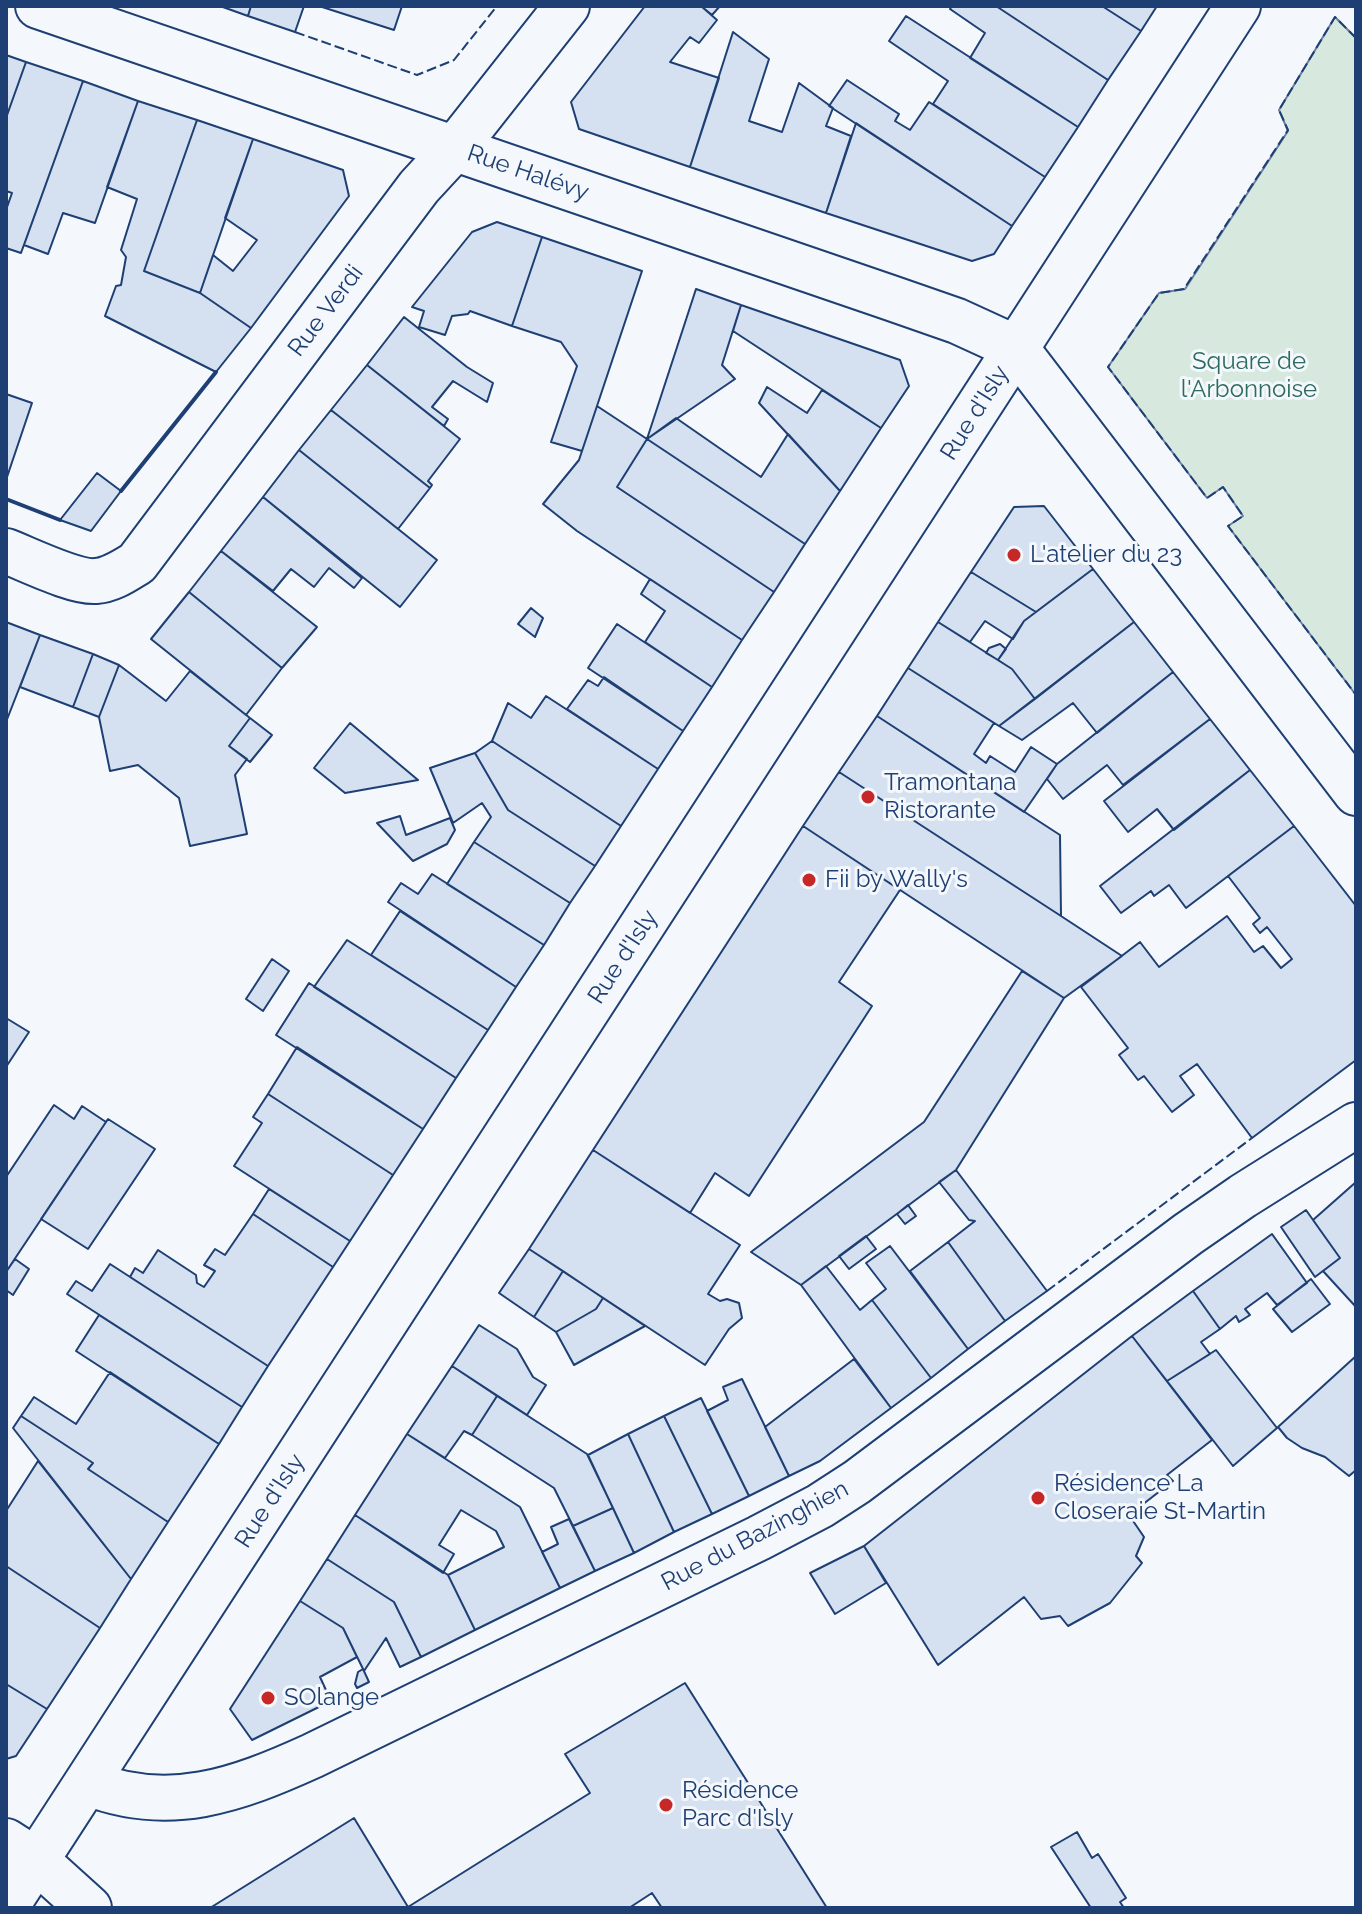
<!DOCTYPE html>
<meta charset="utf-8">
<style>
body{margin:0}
#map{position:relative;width:1362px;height:1914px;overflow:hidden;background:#f4f7fb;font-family:Raleway,sans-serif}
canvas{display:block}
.frame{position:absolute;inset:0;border:8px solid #1d3f73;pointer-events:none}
</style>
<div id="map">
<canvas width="1362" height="1914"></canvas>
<div class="frame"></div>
</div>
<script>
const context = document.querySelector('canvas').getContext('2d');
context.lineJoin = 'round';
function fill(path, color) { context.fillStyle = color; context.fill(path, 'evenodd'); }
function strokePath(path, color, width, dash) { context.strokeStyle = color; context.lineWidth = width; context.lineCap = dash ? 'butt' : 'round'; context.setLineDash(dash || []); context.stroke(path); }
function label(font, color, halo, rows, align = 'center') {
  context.font = font + ' Raleway,sans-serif'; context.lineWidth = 6; context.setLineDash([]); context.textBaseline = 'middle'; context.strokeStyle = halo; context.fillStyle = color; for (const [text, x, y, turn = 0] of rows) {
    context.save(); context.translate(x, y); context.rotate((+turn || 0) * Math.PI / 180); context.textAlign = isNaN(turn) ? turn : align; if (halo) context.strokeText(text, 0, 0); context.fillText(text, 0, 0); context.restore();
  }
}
const green = new Path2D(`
 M 1335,17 L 1356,38 L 1356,695 L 1228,526 L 1243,516 L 1223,487 L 1207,498 L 1108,367 L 1159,293 L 1185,289 L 1288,131 L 1279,110 Z`);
fill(green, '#d7e8df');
strokePath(green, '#687fa3', 2);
const building = new Path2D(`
 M 220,6 L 251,6 L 248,16 Z
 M 251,6 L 304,6 L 295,32 L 248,16 Z
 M 319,6 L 402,6 L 394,30 Z
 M 645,6 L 701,6 L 717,20 L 699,43 L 690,37 L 670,62 L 719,78 L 690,167 L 579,129 L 571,102 Z
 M 701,6 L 720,6 L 712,15 Z
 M 952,6 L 996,6 L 1108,80 L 1078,127 L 970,58 L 985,33 L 950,9 Z
 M 996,6 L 1102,6 L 1141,31 L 1108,80 Z
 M 1102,6 L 1157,6 L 1141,31 Z
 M 906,16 L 1078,127 L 1045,177 L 933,104 L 948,81 L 889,41 Z
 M 733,32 L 769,59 L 749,121 L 782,132 L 799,83 L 833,108 L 826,126 L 851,136 L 826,213 L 690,167 Z
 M 6,55 L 26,62 L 6,118 Z
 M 26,62 L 83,81 L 21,253 L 6,248 L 6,210 L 12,193 L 6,191 L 6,118 Z
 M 847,80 L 899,114 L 895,121 L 910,130 L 929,102 L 1045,177 L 1012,226 L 829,106 Z
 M 83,81 L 138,101 L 95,223 L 63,213 L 48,254 L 24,245 Z
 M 138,101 L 197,120 L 144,271 L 200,293 L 251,328 L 216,372 L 105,316 L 116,286 L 121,285 L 126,257 L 121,250 L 137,199 L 107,187 Z
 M 197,120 L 253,139 L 200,293 L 144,271 Z
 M 856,123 L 1012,226 L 994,254 L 972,261 L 826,213 Z
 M 253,139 L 343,170 L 349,196 L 251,328 L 200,293 L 213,255 L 233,271 L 257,240 L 225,218 Z
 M 497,222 L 542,237 L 512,326 L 470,311 L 468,314 L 452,316 L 445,335 L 419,327 L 424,311 L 412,307 L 472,232 Z
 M 542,237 L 642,271 L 582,451 L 551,442 L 577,366 L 561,342 L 512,326 Z
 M 696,289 L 741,305 L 722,365 L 735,379 L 647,439 Z
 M 741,305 L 900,360 L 909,386 L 881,428 L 733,331 Z
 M 404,317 L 467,367 L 493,383 L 487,402 L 453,381 L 432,407 L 448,419 L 444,426 L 367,365 Z
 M 367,365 L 460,439 L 428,481 L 432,485 L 430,488 L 331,410 Z
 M 767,387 L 807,413 L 822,390 L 881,428 L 840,491 L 759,403 Z
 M 6,394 L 32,403 L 6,480 Z
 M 597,406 L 647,439 L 617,487 L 774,592 L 742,640 L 577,531 L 543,504 L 579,460 Z
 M 331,410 L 430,488 L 398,529 L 299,450 Z
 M 676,418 L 761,477 L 788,434 L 840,491 L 805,544 L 647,439 Z
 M 647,439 L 805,544 L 774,592 L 617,487 Z
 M 299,450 L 437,560 L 400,607 L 263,497 Z
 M 97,473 L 121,491 L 91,531 L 60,520 Z
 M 263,497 L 362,578 L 354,588 L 329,568 L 314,587 L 291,569 L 273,591 L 221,551 Z
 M 1044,506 L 1093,569 L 1036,612 L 971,572 L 1014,507 Z
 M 221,551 L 317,627 L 282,668 L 189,592 Z
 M 1093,569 L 1134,622 L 1035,699 L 1012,669 L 998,660 L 1024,621 Z
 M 971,572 L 1036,612 L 1024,621 L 1013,639 L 985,621 L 970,642 L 938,622 Z
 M 650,579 L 742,640 L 712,687 L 645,642 L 665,611 L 641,594 Z
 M 189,592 L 282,668 L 246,715 L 151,639 Z
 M 531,608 L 543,618 L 535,637 L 518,624 Z
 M 6,622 L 40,635 L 6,722 Z
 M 938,622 L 1012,669 L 1035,699 L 999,726 L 908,668 Z
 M 1134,622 L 1173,672 L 1097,733 L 1073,703 L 1022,740 L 999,726 Z
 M 617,624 L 712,687 L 683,731 L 588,668 Z
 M 40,635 L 93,654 L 73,707 L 20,687 Z
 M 1000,644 L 1006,649 L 998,660 L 986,653 L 989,648 Z
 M 93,654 L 119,665 L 99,717 L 73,707 Z
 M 119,665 L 166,701 L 190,671 L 250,718 L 229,746 L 247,759 L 235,775 L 247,834 L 190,846 L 179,798 L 138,765 L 110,771 L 99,717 Z
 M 908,668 L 994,723 L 974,754 L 986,763 L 990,756 L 1015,772 L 1031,747 L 1057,764 L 1024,812 L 877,716 Z
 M 1173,672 L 1210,719 L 1123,785 L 1107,765 L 1063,799 L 1047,779 L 1057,764 Z
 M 604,677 L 683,731 L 658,769 L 567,709 L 588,680 L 598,686 Z
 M 546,696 L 658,769 L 621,826 L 492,741 L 508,703 L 531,718 Z
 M 877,716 L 1060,835 L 1061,916 L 839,772 Z
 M 250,718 L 272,735 L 250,762 L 229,746 Z
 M 1210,719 L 1250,770 L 1174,830 L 1157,809 L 1128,832 L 1104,801 Z
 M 350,723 L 418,780 L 345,793 L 314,768 Z
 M 492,741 L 621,826 L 595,866 L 508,810 L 475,753 Z
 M 475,753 L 508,810 L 595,866 L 570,903 L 474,842 L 491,817 L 482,803 L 453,823 L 430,768 Z
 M 1250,770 L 1294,826 L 1186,908 L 1169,885 L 1154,896 L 1151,891 L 1121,913 L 1100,886 Z
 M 839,772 L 1061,916 L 1122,956 L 1064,998 L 803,826 Z
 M 400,816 L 406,835 L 450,818 L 455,830 L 447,844 L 413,861 L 377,823 Z
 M 803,826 L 900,890 L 839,982 L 872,1006 L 749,1196 L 715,1173 L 690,1213 L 593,1150 Z
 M 1294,826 L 1356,906 L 1356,1060 L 1252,1138 L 1197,1064 L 1180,1076 L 1194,1095 L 1172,1112 L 1144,1076 L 1138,1080 L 1119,1055 L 1128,1048 L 1081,987 L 1140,942 L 1159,967 L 1227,916 L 1254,952 L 1263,946 L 1281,968 L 1292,959 L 1267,927 L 1260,933 L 1253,924 L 1260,918 L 1228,876 Z
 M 474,842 L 570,903 L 544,945 L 447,884 Z
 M 432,874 L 544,945 L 516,987 L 388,902 L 401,883 L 418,894 Z
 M 400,911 L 516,987 L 488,1030 L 371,955 Z
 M 347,940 L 488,1030 L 456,1078 L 314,987 Z
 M 272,959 L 289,971 L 263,1011 L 246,999 Z
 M 1022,971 L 1064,998 L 956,1170 L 801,1285 L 751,1252 L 924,1122 Z
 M 309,983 L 456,1078 L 423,1129 L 276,1035 Z
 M 6,1018 L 29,1032 L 6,1067 Z
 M 297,1047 L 423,1129 L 393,1175 L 268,1094 Z
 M 268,1094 L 393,1175 L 350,1241 L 234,1166 L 262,1123 L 253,1117 Z
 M 54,1105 L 74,1119 L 82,1106 L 106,1122 L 6,1272 L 6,1177 Z
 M 108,1119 L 155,1149 L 88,1249 L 41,1219 Z
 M 593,1150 L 740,1245 L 708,1294 L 720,1301 L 727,1299 L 739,1303 L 742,1318 L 729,1329 L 705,1365 L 529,1249 Z
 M 956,1170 L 1047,1291 L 1005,1321 L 948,1242 L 975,1221 L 969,1220 L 939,1182 Z
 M 1356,1182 L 1356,1307 L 1323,1271 L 1340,1258 L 1313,1220 Z
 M 269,1189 L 350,1241 L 333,1267 L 253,1214 Z
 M 908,1205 L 916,1216 L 905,1224 L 897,1214 Z
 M 1306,1210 L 1340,1258 L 1315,1277 L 1281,1227 Z
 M 253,1214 L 333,1267 L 268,1366 L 130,1277 L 135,1268 L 143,1273 L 158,1250 L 196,1275 L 197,1283 L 204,1287 L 215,1271 L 204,1265 L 215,1249 L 225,1255 Z
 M 1272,1234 L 1307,1283 L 1277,1305 L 1267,1293 L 1245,1309 L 1250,1315 L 1239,1322 L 1236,1316 L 1220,1329 L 1193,1291 Z
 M 866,1236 L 876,1249 L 849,1269 L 839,1256 Z
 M 948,1242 L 1005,1321 L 968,1349 L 910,1271 Z
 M 890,1246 L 968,1349 L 931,1378 L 872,1300 L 886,1289 L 866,1263 Z
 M 529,1249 L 563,1271 L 534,1317 L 499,1293 Z
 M 15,1259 L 29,1269 L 13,1295 L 6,1290 L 6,1272 Z
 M 110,1264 L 268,1366 L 242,1407 L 67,1294 L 76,1281 L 92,1291 Z
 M 826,1266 L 860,1310 L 872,1300 L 931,1378 L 891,1408 L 801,1285 Z
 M 563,1271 L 603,1298 L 596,1309 L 556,1332 L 534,1317 Z
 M 1311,1279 L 1330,1304 L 1292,1332 L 1273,1309 Z
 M 1193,1291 L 1220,1329 L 1201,1342 L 1210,1354 L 1167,1381 L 1132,1336 Z
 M 603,1298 L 645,1326 L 574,1365 L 556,1332 L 596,1309 Z
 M 99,1315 L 242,1407 L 219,1444 L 76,1351 Z
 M 479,1325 L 517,1349 L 533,1377 L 546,1385 L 527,1415 L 452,1366 Z
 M 1132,1336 L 1212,1440 L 1167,1475 L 1173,1481 L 1129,1515 L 1144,1537 L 1136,1556 L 1142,1563 L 1110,1603 L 1068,1626 L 1060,1616 L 1041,1619 L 1024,1597 L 938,1665 L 864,1546 Z
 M 1216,1350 L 1277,1428 L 1233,1466 L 1167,1381 Z
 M 1356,1356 L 1356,1470 L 1349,1476 L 1325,1457 L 1302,1448 L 1287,1438 L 1278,1427 Z
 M 854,1359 L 891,1408 L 820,1461 L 789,1476 L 765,1427 Z
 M 452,1366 L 497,1396 L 472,1435 L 464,1431 L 445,1458 L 407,1434 Z
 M 110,1372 L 219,1444 L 168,1522 L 88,1469 L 93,1463 L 21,1416 L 34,1397 L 76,1424 Z
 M 742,1379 L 789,1476 L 749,1496 L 707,1411 L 728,1400 L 723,1387 Z
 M 497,1396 L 587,1454 L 613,1508 L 573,1526 L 554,1488 L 472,1435 Z
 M 701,1398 L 749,1496 L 712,1514 L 664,1416 Z
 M 21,1416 L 93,1463 L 88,1469 L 168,1522 L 131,1579 L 13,1428 Z
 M 664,1416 L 712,1514 L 674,1532 L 628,1434 Z
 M 407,1434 L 520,1507 L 560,1588 L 475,1630 L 448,1575 L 504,1547 L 496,1531 L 461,1510 L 439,1545 L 454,1554 L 443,1573 L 355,1515 Z
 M 628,1434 L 674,1532 L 634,1553 L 588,1455 Z
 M 38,1461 L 131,1579 L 100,1628 L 6,1566 L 6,1511 Z
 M 613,1508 L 634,1553 L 595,1571 L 573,1526 Z
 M 355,1515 L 448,1575 L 475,1630 L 421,1657 L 394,1602 L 327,1559 Z
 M 569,1519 L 595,1571 L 560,1588 L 542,1552 L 558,1544 L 551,1527 Z
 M 864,1546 L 886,1583 L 835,1614 L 810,1573 Z
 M 327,1559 L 394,1602 L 421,1657 L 400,1667 L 386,1638 L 364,1671 L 343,1628 L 300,1601 Z
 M 6,1566 L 100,1628 L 47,1709 L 6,1684 Z
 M 300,1601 L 343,1628 L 357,1657 L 320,1677 L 331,1701 L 252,1740 L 230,1709 Z
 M 363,1669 L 369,1682 L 357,1688 L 355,1684 L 358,1672 Z
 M 685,1683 L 827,1908 L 662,1908 L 652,1893 L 629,1908 L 210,1908 L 354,1818 L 408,1907 L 590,1793 L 565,1754 Z
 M 6,1684 L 47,1709 L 16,1756 L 6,1759 Z
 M 1077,1832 L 1092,1858 L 1098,1854 L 1126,1898 L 1120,1902 L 1124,1908 L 1091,1908 L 1051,1847 Z`);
fill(building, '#d5e0f0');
strokePath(building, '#1d3f73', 2);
const street = new Path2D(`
 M 38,6 L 891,298 L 957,321 L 1016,348 L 1356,793
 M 6,551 C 27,559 75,583 96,581 C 111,580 124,571 137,563 L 419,187 L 455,148 L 567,6
 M 88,1783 C 169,1815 237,1790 312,1756 L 759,1538 L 820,1506 L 857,1482 L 1188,1234 L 1243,1196 L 1356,1125
 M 6,1841 L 37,1861 L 89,1908`);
const secondary = new Path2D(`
 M 6,1907 L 1238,6`);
strokePath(street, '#1d3f73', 48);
strokePath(secondary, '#1d3f73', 48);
strokePath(street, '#f4f7fb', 44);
strokePath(secondary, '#f4f7fb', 44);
strokePath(new Path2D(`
 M 295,32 L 417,75 L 454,60 L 497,6
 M 1356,38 L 1335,17 L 1279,110 L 1288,130 L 1184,289 L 1159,293 L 1108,367 L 1207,498 L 1223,487 L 1243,516 L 1228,526 L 1356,695
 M 1047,1291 L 1252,1138`), '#1d3f73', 2, [10, 4]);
strokePath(new Path2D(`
 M 121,491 L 216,372
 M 6,499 L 60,520`), '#1d3f73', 4);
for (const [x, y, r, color] of [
 [1014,555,8,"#c62828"],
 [868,797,8,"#c62828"],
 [809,880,8,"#c62828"],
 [1038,1498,8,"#c62828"],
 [268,1698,8,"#c62828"],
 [666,1805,8,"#c62828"]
]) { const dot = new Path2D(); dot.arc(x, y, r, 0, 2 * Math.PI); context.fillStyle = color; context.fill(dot); strokePath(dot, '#f4f7fb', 3); }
label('24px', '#1d3f73', '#f4f7fb', [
 ["Rue Halévy",528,173,19],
 ["Rue Verdi",326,311,-53],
 ["Rue d'Isly",975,413,-58],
 ["Rue d'Isly",623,957,-57],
 ["Rue d'Isly",270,1501,-57],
 ["Rue du Bazinghien",755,1536,-28]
]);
label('24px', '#2c6c60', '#f4f7fb', [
 ["Square de",1249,362],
 ["l'Arbonnoise",1249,390]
]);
label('24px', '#1d3f73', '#f4f7fb', [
 ["L'atelier du 23",1030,555],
 ["Tramontana",884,783],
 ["Ristorante",884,811],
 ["Fii by Wally's",825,880],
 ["Résidence La",1054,1484],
 ["Closeraie St-Martin",1054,1512],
 ["SOlange",284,1698],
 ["Résidence",682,1791],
 ["Parc d'Isly",682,1819]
], 'left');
</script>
